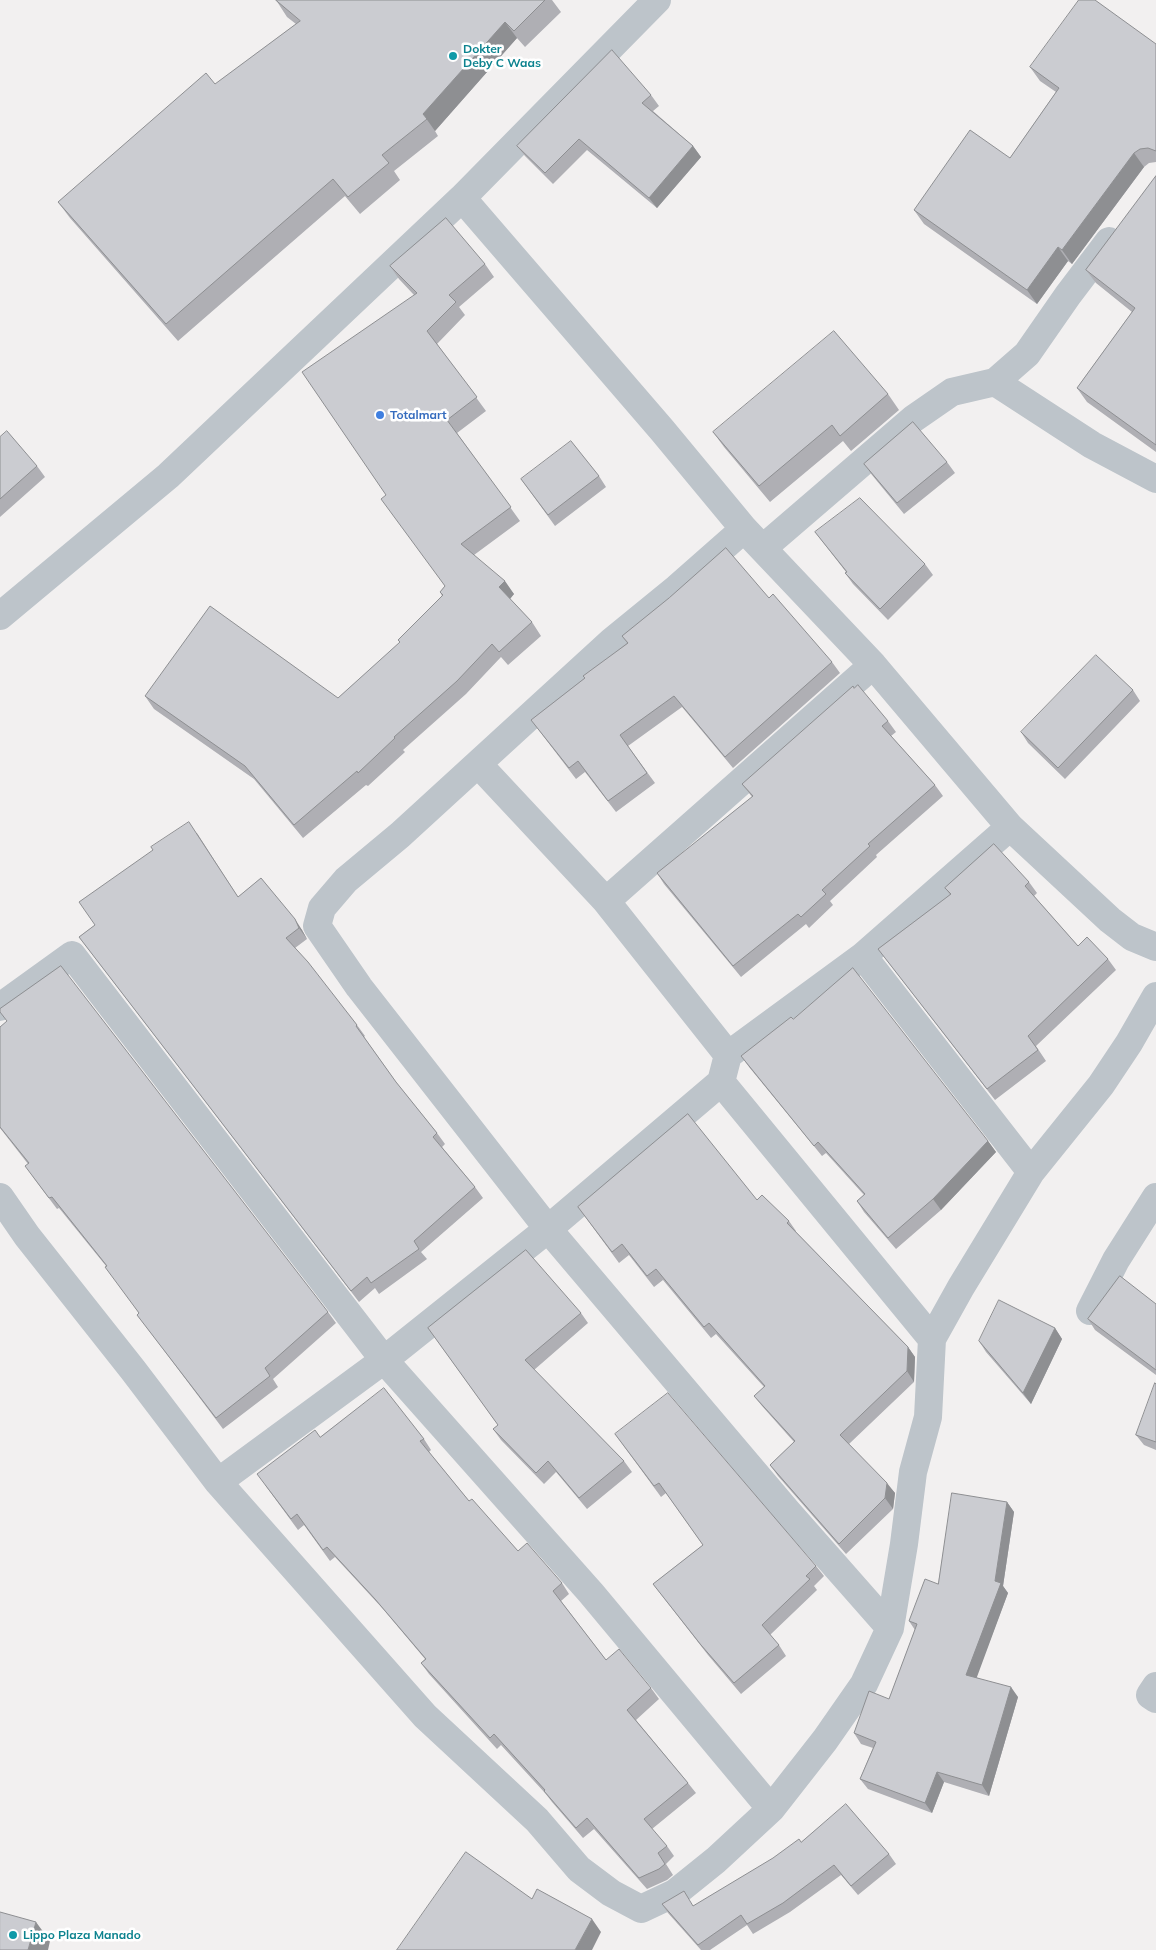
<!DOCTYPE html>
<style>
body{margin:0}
canvas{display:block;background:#f2f0f0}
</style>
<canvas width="1156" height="1950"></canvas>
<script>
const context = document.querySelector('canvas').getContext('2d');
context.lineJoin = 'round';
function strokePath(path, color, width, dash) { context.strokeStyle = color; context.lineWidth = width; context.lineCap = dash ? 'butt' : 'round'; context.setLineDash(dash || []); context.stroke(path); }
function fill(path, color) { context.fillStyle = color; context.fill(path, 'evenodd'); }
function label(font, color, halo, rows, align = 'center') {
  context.font = font + ' Mulish,sans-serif'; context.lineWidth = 5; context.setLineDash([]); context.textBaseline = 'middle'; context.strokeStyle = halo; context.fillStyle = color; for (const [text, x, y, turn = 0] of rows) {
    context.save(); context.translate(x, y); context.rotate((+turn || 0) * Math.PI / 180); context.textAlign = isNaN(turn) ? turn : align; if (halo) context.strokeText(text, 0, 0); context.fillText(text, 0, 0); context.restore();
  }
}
strokePath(new Path2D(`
 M 462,198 L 662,430 L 744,529 L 873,665 L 1010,827 L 1110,920 L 1132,937 L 1156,947
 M 995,382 L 1092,445 L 1156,479
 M 744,529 L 677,588 L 612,641 L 400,835 L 346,880 L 322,908 L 317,926 L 359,987 L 548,1229 L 787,1511 L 890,1628
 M 763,548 L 913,419 L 952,392 L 995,382 L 1027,354 L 1068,295 L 1109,241
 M 0,616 L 168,476 L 462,198 L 657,0
 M 478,764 L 606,901 L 728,1055
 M 606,901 L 873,665
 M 863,956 L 1031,1172
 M 0,1007 L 72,955 L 384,1360 L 591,1593 L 771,1809
 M 721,1082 L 932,1339
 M 0,1197 L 27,1236 L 133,1370 L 218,1482 L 425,1716 L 537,1820 L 579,1869 L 611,1893 L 641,1909 L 675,1893 L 716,1860 L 771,1809 L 825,1740 L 864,1684 L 890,1628 L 904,1544 L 913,1472 L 928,1417 L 932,1339 L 961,1287 L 1031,1172 L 1101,1085 L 1129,1043 L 1156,996
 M 1090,1311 L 1116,1260 L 1156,1197
 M 218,1482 L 384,1360 L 548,1229 L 721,1082 L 728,1055 L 863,956 L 1010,827
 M 1156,1686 L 1150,1695 L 1156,1699`), '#bdc4ca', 28);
fill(new Path2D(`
 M 276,0 L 552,0 L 561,12 L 525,47 L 517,38 L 435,131 L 438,136 L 394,171 L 400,180 L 360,214 L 345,196 L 178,341 L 70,218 L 58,202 L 296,24 L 287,17 Z
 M 1156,44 L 1156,162 L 1149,163 L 1144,167 L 1072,264 L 1068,261 L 1037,304 L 924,224 L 914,210 L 1010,158 L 1056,92 L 1040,81 L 1030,67 Z
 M 651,95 L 659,106 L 653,111 L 693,146 L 701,157 L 657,208 L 587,150 L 553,184 L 525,156 L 517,146 Z
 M 1156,176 L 1156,452 L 1087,402 L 1077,388 L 1132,312 L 1096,283 L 1086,270 Z
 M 485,264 L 494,277 L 459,307 L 465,315 L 437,344 L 486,411 L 457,433 L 520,521 L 474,555 L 514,594 L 510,599 L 532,622 L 541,636 L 508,665 L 501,657 L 466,694 L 403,750 L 405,752 L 368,786 L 366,785 L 303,838 L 254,779 L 154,709 L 145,696 L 338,698 L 400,643 L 398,640 L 442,596 L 440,592 L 445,586 L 386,495 L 414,295 L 399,279 L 390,266 Z
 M 888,394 L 899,410 L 851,451 L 843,441 L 770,502 L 724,447 L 713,432 Z
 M 0,437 L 37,466 L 45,477 L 0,517 Z
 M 947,462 L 955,473 L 904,514 L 872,475 L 864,464 Z
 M 599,476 L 606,487 L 555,526 L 521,479 Z
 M 815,532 L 925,564 L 933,575 L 888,620 L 853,584 L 845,573 L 846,572 Z
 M 769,598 L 832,662 L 840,673 L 733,768 L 682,707 L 628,746 L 655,783 L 616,812 L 585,772 L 576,779 L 531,720 L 585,678 L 627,643 L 622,636 Z
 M 1133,690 L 1140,701 L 1065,779 L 1028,743 L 1021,732 Z
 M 888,721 L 896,732 L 891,736 L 935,785 L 943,796 L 876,855 L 877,857 L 830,901 L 833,905 L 809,928 L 806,924 L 741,977 L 664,884 L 657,873 L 752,797 L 742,784 Z
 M 197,833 L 238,897 L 261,878 L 302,930 L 307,939 L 295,948 L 357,1025 L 365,1036 L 364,1037 L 396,1082 L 437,1133 L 445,1144 L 442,1147 L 475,1187 L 483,1198 L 421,1252 L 427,1259 L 379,1294 L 375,1288 L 359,1302 L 79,937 L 95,925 Z
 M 1029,882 L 1037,893 L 1034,896 L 1078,946 L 1108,959 L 1116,970 L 1036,1046 L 1046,1061 L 995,1100 L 878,949 L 950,895 L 945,888 Z
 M 793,1019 L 988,1141 L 996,1152 L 941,1210 L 896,1249 L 864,1212 L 857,1201 L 864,1195 L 826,1153 L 822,1156 L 749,1067 L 741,1056 Z
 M 0,1027 L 328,1312 L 336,1323 L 273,1379 L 278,1387 L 223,1429 L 145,1325 L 137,1315 L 139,1313 L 106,1266 L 59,1208 L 57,1209 L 33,1177 L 28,1164 L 0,1128 Z
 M 757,1200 L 789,1221 L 796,1231 L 796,1232 L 908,1347 L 915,1357 L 914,1382 L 849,1444 L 895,1493 L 893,1509 L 846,1554 L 778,1476 L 770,1465 L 794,1442 L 762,1406 L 754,1396 L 764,1387 L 716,1334 L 711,1338 L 663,1280 L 654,1287 L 629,1255 L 619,1263 L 578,1207 Z
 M 1156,1304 L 1156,1375 L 1095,1330 L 1088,1319 Z
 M 581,1313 L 588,1323 L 534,1370 L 624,1461 L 632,1472 L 587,1509 L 556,1472 L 544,1484 L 501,1440 L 493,1429 L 498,1425 L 428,1328 Z
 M 1055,1328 L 1062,1339 L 1031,1404 L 986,1352 L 979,1341 Z
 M 1156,1384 L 1156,1450 L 1144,1445 L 1136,1435 Z
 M 615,1434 L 816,1566 L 824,1576 L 814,1586 L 817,1590 L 770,1635 L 779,1645 L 786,1656 L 741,1694 L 708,1655 L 653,1584 L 703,1545 L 666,1493 L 661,1497 Z
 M 320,1437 L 424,1439 L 431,1450 L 429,1452 L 469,1501 L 518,1551 L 562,1583 L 569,1594 L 561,1601 L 606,1660 L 651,1688 L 659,1699 L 636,1720 L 688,1783 L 696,1793 L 652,1829 L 667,1846 L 674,1856 L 666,1864 L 673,1875 L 667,1880 L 647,1889 L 594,1829 L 583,1838 L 552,1802 L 545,1793 L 501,1745 L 497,1749 L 429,1674 L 421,1663 L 425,1659 L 383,1609 L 335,1557 L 330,1561 L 304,1525 L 298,1530 L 265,1485 Z
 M 1007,1502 L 1014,1512 L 1003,1586 L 1008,1593 L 976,1677 L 1018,1697 L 989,1796 L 944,1782 L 932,1813 L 868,1789 L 860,1779 L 873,1748 L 861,1744 L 854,1733 L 889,1699 L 915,1630 L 909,1621 Z
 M 801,1842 L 889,1854 L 896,1864 L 858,1895 L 841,1875 L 790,1912 L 753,1934 L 747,1925 L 710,1950 L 701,1950 L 668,1913 L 662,1904 L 694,1906 Z`), '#afafb4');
fill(new Path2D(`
 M 505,22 L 517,38 L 435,131 L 423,114 Z
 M 693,146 L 701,157 L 657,208 L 649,198 Z
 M 1134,153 L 1144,167 L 1072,264 L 1062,250 Z
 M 1058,247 L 1068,261 L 1037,304 L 1027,290 Z
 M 505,581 L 514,594 L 509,600 L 499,587 Z
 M 295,919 L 302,930 L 307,939 L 299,928 Z
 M 988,1141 L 996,1152 L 941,1210 L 933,1199 Z
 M 1055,1328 L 1062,1339 L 1031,1404 L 1023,1393 Z
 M 908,1347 L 915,1357 L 914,1382 L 907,1371 Z
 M 887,1483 L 895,1493 L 893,1509 L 885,1498 Z
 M 1007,1502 L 1014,1512 L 1003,1586 L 1008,1593 L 974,1685 L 966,1675 L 995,1581 Z
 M 1011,1687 L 1018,1697 L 989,1796 L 982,1785 Z
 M 937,1772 L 944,1782 L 932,1813 L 925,1803 Z
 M 592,1919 L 601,1932 L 592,1950 L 575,1950 Z
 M 36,1922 L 50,1941 L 48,1950 L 28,1950 Z`), '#8e8f92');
const building = new Path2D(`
 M 276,0 L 545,0 L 514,31 L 505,22 L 423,114 L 427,119 L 382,155 L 389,163 L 348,197 L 333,179 L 166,324 L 58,202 L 206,73 L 215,84 L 300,21 Z
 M 1079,0 L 1095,0 L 1156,44 L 1156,151 L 1148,148 L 1140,149 L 1134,153 L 1062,250 L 1058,247 L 1027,290 L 914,210 L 970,130 L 1010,158 L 1059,88 L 1030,67 Z
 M 612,50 L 651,95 L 642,103 L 693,146 L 649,198 L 579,139 L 545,173 L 517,146 Z
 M 1156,176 L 1156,445 L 1077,388 L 1135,308 L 1086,270 Z
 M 446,218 L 485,264 L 449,295 L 456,302 L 427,331 L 477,397 L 447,420 L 511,507 L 461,544 L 505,581 L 499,587 L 532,622 L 499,652 L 492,644 L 457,681 L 394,737 L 395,738 L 358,773 L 357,771 L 294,825 L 245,766 L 145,696 L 210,606 L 338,698 L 400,642 L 398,640 L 443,595 L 440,592 L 445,586 L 381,499 L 386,495 L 302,372 L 417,293 L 390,266 Z
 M 834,331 L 888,394 L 840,436 L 832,425 L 759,486 L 713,432 Z
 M 913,422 L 947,462 L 897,503 L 864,464 Z
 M 7,431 L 37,466 L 0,499 L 0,437 Z
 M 571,441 L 599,476 L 548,515 L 521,479 Z
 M 860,498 L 925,564 L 880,609 L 845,573 L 847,572 L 815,532 Z
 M 726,548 L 769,598 L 773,594 L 832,662 L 725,757 L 674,696 L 620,735 L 647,773 L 608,801 L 578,761 L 569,768 L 531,720 L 585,678 L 583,676 L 628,643 L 622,636 L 669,598 Z
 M 1096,655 L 1133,690 L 1058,768 L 1021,732 Z
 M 858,685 L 888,721 L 882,726 L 935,785 L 868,844 L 870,846 L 822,890 L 826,894 L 801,917 L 798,914 L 733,966 L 657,873 L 753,796 L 742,784 L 853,686 L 854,688 Z
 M 189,822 L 238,897 L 261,878 L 295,919 L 299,928 L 286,938 L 308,962 L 357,1025 L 356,1026 L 396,1082 L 437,1133 L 433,1137 L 475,1187 L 414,1241 L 419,1249 L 371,1283 L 367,1277 L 351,1291 L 79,937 L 95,925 L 79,902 L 153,850 L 151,847 Z
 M 994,844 L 1029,882 L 1025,886 L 1078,946 L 1087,937 L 1108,959 L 1028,1036 L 1038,1050 L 987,1089 L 878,949 L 951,894 L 945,888 Z
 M 61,966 L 328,1312 L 265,1368 L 270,1376 L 216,1418 L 137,1315 L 139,1313 L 105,1267 L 107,1266 L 52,1197 L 49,1198 L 25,1166 L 29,1163 L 0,1127 L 0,1027 L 7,1021 L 0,1012 L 0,1009 Z
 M 853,968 L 988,1141 L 933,1199 L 888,1238 L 857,1201 L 865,1194 L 818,1142 L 814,1146 L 741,1056 L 791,1017 L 793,1019 Z
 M 688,1114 L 757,1200 L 762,1195 L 789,1221 L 787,1223 L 908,1347 L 907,1371 L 840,1435 L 887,1483 L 885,1498 L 839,1544 L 770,1465 L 795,1441 L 754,1396 L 765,1386 L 709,1323 L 704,1327 L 656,1269 L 647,1276 L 622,1244 L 612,1252 L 578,1207 Z
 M 526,1250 L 581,1313 L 525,1360 L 624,1461 L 579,1498 L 548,1461 L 536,1473 L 493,1429 L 498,1425 L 428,1328 Z
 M 1120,1276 L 1156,1304 L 1156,1370 L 1088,1319 Z
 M 999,1300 L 1055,1328 L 1023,1393 L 979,1341 Z
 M 1155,1383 L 1156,1384 L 1156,1442 L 1136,1435 Z
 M 384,1388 L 424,1439 L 420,1441 L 469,1501 L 472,1499 L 518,1551 L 527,1543 L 562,1583 L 553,1591 L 606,1660 L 619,1649 L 651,1688 L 627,1710 L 688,1783 L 644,1819 L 667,1846 L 658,1853 L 665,1864 L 659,1869 L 639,1878 L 587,1818 L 576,1828 L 544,1791 L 545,1790 L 494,1734 L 490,1738 L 421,1663 L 426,1659 L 375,1599 L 327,1547 L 323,1550 L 297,1514 L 291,1519 L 257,1474 L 315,1430 L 320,1437 Z
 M 668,1393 L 816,1566 L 806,1576 L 810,1579 L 762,1625 L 779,1645 L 734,1683 L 701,1645 L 653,1584 L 703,1545 L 659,1483 L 654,1486 L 615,1434 Z
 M 952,1493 L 1007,1502 L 995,1581 L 1001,1583 L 966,1675 L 1011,1687 L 982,1785 L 937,1772 L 925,1803 L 860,1779 L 876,1742 L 854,1733 L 869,1691 L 889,1699 L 917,1624 L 909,1621 L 925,1579 L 938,1584 Z
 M 846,1804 L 889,1854 L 851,1886 L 834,1865 L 783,1903 L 747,1924 L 741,1915 L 698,1945 L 662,1904 L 684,1891 L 693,1906 L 773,1858 L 799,1839 L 801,1842 Z
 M 466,1852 L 532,1899 L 537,1889 L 592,1919 L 575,1950 L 397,1950 Z
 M 0,1912 L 36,1922 L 28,1950 L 0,1950 Z`);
fill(building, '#cbccd1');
strokePath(building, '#8e8f92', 1);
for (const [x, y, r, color] of [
 [453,56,5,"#0f9aa8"],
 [380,415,5,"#3f7fe0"],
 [13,1935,5,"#0f9aa8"]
]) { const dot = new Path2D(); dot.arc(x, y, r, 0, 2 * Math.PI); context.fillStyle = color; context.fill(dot); strokePath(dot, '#fff', 2); }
label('bold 12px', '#0d838f', '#fff', [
 ["Dokter",463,49],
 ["Deby C Waas",463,63],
 ["Lippo Plaza Manado",23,1935]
], 'left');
label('bold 12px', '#366cbe', '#fff', [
 ["Totalmart",390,415]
], 'left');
</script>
